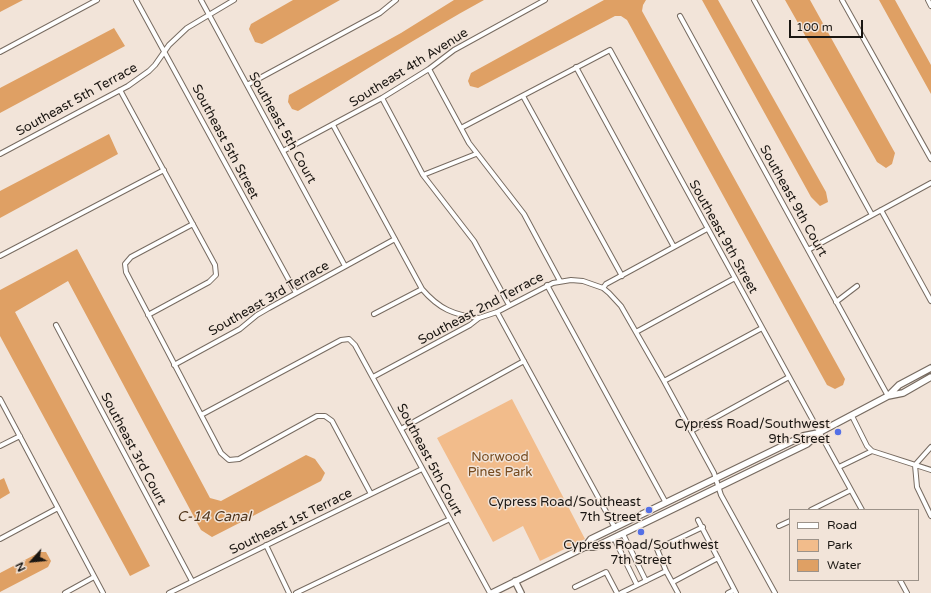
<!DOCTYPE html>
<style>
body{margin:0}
#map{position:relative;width:931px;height:593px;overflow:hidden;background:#f2e4d9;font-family:"Varela Round",sans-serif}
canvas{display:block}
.legend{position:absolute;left:789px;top:509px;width:130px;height:72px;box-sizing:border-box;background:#f2e4d9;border:1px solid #9c9289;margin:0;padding:5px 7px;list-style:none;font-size:12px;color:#1a1612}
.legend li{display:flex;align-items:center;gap:8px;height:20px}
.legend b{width:20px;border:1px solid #9c9289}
.north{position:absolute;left:12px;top:541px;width:40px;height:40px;-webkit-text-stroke:3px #f2e4d9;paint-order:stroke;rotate:243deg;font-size:11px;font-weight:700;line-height:16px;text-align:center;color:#1a1612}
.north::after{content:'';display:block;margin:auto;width:14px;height:18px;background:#1a1612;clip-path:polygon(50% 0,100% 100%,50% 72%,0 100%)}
.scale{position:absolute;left:789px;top:20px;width:74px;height:18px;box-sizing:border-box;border:2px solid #1a1612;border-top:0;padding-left:5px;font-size:12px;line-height:14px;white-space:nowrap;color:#1a1612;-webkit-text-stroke:3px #f2e4d9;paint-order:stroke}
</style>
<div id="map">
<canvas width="931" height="593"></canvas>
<ul class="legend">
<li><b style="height:5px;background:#fff"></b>Road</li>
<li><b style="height:11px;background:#f2bc8b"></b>Park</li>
<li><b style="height:11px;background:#dfa064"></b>Water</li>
</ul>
<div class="north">N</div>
<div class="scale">100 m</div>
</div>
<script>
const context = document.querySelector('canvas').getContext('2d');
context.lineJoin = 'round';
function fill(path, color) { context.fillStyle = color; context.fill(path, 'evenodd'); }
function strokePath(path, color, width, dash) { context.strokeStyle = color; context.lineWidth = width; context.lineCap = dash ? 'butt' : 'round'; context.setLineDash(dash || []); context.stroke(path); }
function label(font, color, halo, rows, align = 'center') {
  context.font = font + ' "Varela Round",sans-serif'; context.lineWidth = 3; context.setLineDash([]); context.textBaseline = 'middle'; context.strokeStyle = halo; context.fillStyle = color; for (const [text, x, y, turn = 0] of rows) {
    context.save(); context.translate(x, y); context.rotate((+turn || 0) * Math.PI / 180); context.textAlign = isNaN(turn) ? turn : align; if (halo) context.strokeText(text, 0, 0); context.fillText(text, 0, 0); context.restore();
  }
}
fill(new Path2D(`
 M 512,399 L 585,539 L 540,561 L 523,526 L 493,542 L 437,438 Z`), '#f2bc8b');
fill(new Path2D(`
 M 0,0 L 23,0 L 0,12 Z
 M 293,0 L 340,0 L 262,44 L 255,42 L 249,29 L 251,24 Z
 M 454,0 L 484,0 C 420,35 360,74 298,111 L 292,109 L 288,102 L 289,95 L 401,33 Z
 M 604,0 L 646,0 L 643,5 L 642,11 L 845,379 L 843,385 L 835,389 L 827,385 L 627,20 L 621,16 L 615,16 L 478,88 L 470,86 L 468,81 L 471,73 Z
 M 702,0 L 718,0 L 826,192 L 828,202 L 820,206 L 811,197 Z
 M 785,0 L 810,0 L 895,153 L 892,164 L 886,168 L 877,162 Z
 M 879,0 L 895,0 L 931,65 L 931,94 Z
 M 114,28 L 125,46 L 0,113 L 0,88 Z
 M 109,134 L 118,154 L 0,218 L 0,191 Z
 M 77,249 L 210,498 L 221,501 L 306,455 L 315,459 L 325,473 L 321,481 L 212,537 L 201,530 L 68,281 L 15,312 L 150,566 L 130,576 L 0,336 L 0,290 Z
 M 4,478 L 10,493 L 0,499 L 0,480 Z
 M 40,552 L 46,552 L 51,561 L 48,567 L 0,592 L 0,573 Z`), '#dfa064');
const street = new Path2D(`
 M 136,0 L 296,293
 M 201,0 L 345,266
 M 754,0 L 872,215
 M 842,0 L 931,159
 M 928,0 L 931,6
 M 680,16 L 888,396
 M 0,52 L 97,0
 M 576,67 L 674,247
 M 429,69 L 469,143 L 524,214 L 560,281
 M 247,85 L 380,13 L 396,0
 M 120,90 L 215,265 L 216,275 L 209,282 L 148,315
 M 523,96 L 622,276
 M 382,98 L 423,175 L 474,241 L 509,305
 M 333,125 L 422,289 C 439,309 454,315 479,318
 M 461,128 L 610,50 L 862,510
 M 283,151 L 382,98 L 429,69 L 454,50 L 545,0
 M 0,154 L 128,86 L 149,71 L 155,65 L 169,45 L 187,28 L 234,0
 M 423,175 L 476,154
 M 881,210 L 931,301
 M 193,224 L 131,257 L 125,264 L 126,272 L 221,453 L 229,460 L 239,459 L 317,416 L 325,416 L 332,421 L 371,494
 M 808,250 L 931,183
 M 0,256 L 164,170
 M 547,285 L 666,503
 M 603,288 L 606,284 L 707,229
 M 836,302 L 857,286
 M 497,312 L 615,528
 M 374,314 L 422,289
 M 56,325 L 192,581
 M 636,332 L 735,278
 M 174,365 L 240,329 L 257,315 L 269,308 L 395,239
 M 373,377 L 470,325 L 479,318 L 497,312 L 553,283 L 571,280 L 583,281 L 603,288 L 609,293 L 621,306 L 664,381 L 714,473 L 721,495 L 775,593
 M 664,381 L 762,328
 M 0,399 L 103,593
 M 201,415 L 341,340 L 349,339 L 355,345 L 490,593
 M 852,416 L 867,446 L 872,451
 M 401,429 L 524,361
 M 691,431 L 789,377
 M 0,446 L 20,436
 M 931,447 L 915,465 L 917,487 L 931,516
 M 839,467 L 872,451 L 931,470
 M 811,510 L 851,490
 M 698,520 L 736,593
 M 779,526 L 790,521
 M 623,534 L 646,581
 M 614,538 L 637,585
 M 0,539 L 58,508
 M 266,545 L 289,593
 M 900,580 L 907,593
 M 673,582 L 718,558
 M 575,587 L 606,572 L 617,593
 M 65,593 L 94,577
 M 169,593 L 422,469
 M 296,593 L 450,519
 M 621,593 L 666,571
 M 678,593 L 666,571 L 657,549 L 703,527
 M 728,593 L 734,590`);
const secondary = new Path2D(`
 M 888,396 L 899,385 L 931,368
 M 585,547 L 595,547 L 807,444 L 820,432 L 888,396 L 903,393 L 931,377
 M 515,581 L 521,593
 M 492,593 L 585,547 L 591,539 L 803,436 L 818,433`);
strokePath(street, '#776b61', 6);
strokePath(secondary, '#776b61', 8);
strokePath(street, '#fff', 4);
strokePath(secondary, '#fff', 5.5);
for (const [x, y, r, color] of [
 [838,432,4,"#5470e6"],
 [649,510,4,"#5470e6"],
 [641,532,4,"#5470e6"]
]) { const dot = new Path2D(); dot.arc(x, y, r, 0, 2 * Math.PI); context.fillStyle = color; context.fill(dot); strokePath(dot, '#f2e4d9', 1.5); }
label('13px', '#1a1612', '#f2e4d9', [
 ["Southeast 4th Avenue",409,68,-32],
 ["Southeast 5th Terrace",77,100,-29],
 ["Southeast 5th Court",282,128,61],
 ["Southeast 5th Street",225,142,62],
 ["Southeast 9th Court",793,201,61],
 ["Southeast 9th Street",723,237,61],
 ["Southeast 3rd Terrace",269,299,-30],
 ["Southeast 2nd Terrace",481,309,-28],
 ["Southeast 3rd Court",133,449,62],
 ["Southeast 5th Court",429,460,62],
 ["Southeast 1st Terrace",291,522,-26]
]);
label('13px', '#1a1612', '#f2e4d9', [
 ["Cypress Road/Southwest",830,425],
 ["9th Street",830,440],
 ["Cypress Road/Southeast",641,503],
 ["7th Street",641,518],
 ["Cypress Road/Southwest",641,546,"center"],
 ["7th Street",641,561,"center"]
], 'right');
label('13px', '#754a1e', '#f2e4d9', [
 ["Norwood",500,458],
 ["Pines Park",500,473]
]);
label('italic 14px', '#4f341a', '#f2e4d9', [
 ["C-14 Canal",214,517]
]);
</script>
